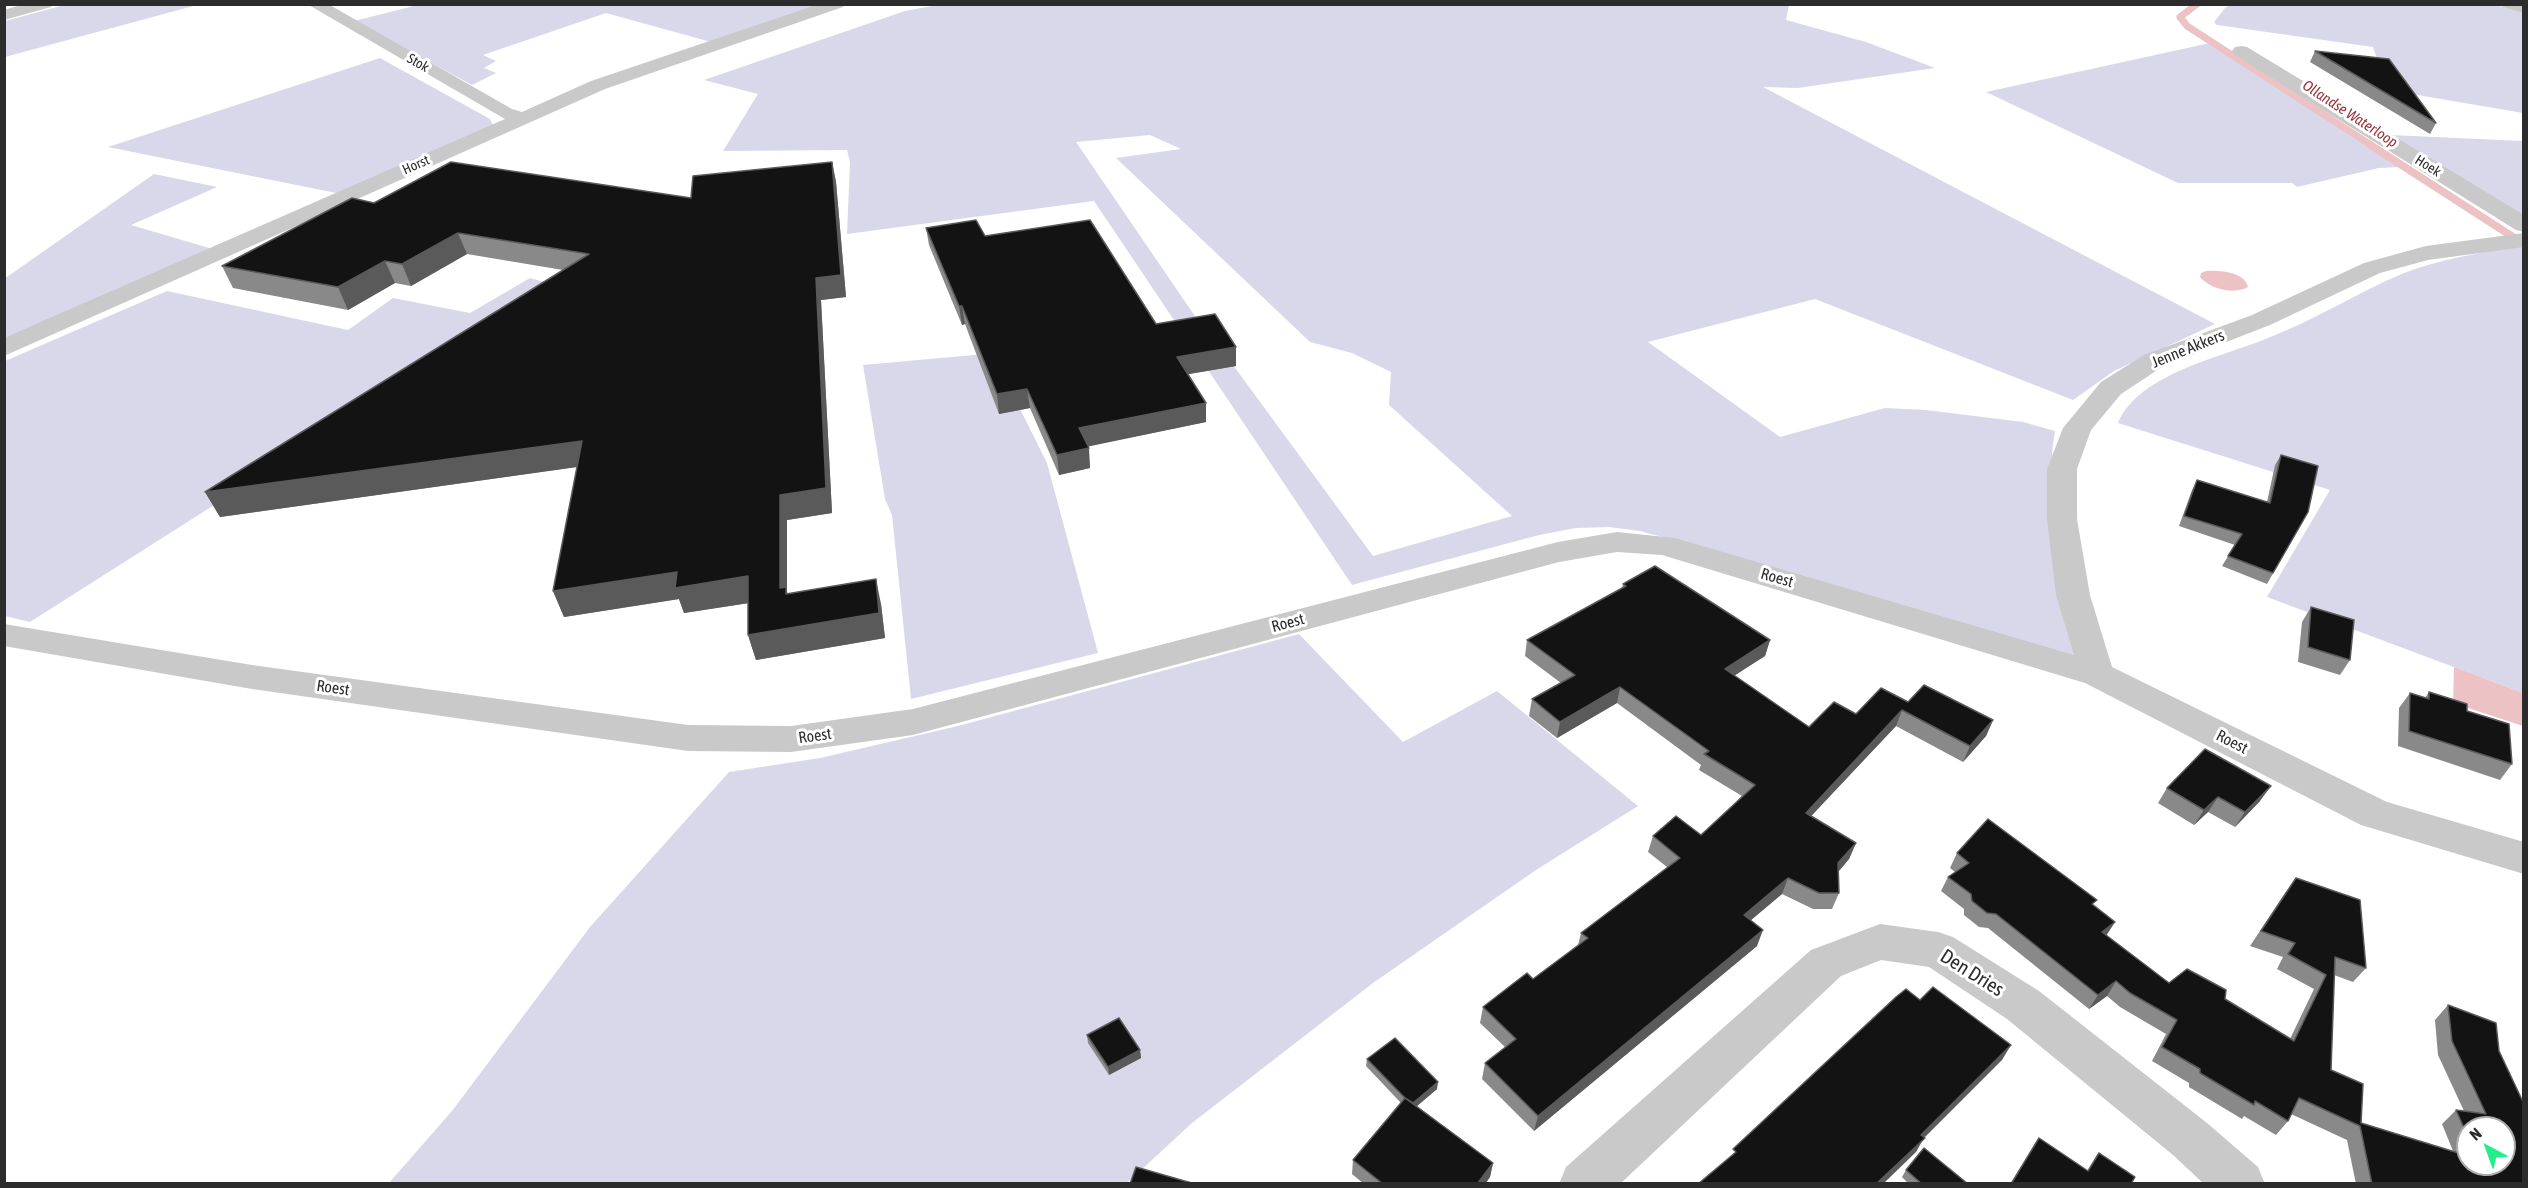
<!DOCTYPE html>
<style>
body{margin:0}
#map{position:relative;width:2528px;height:1188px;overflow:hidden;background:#fff;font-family:"Asap Condensed",sans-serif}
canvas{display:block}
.frame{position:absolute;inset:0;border:6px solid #2c2c2c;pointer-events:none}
.north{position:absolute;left:2456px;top:1116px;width:60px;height:60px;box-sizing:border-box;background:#fff;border:2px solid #ababab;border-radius:50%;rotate:319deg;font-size:16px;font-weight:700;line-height:24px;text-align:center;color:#2c2c2c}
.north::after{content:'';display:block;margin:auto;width:21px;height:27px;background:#22ef8a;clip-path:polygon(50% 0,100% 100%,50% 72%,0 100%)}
</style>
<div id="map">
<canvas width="2528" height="1188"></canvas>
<div class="frame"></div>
<div class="north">N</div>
</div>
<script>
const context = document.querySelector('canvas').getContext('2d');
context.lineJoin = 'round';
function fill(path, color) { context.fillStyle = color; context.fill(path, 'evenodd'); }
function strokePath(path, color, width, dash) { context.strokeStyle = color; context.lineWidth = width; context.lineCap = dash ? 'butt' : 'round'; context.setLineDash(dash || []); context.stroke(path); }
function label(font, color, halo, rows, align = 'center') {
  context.font = font + ' "Asap Condensed",sans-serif'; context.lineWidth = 6; context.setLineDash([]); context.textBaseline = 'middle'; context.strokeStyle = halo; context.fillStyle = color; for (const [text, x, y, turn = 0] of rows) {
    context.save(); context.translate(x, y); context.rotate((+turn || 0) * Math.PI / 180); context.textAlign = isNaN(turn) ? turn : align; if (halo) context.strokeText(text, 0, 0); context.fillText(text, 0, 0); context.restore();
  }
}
fill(new Path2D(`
 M 68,4 L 197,4 L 197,5 L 5,57 L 5,21 Z
 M 422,4 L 829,5 L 711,42 L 606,13 L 483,55 L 496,61 L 484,68 L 496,73 L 472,85 L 354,21 Z
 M 2231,4 L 2489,4 L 2523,11 L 2523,113 L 2388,90 L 2373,47 L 2217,25 L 2214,22 L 2225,8 Z
 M 938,5 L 1789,5 L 1786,20 L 1866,42 L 1935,68 L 1798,88 L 1763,87 L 2215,324 L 2114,371 L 2073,400 L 1815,299 L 1648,342 L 1780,437 L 1885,408 L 1926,410 L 2023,422 L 2055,431 C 2042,504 2064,575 2079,645 L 2075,660 L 1707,549 L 1640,531 L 1609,527 L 1576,528 L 1539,535 L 1352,585 L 1208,370 L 1233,365 L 1373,556 L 1512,516 L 1389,405 L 1391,372 L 1352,353 L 1310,342 L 1116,158 L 1181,149 L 1150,135 L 1076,142 L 1201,325 L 1180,329 L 1094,201 L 847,234 L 850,162 L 847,150 L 723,151 L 758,94 L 704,80 L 905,11 Z
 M 2210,43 L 2400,167 L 2379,168 L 2297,187 L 2292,183 L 2178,183 L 1986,92 Z
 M 380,58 L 490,119 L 493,125 L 341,194 L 108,147 Z
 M 2391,135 L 2523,141 L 2523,216 Z
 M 154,174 L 217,187 L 131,225 L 216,250 L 5,342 L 4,279 Z
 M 2510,247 L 2523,247 L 2523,693 L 2267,597 L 2330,490 L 2118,423 C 2139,373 2223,357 2268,338 C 2315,320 2358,292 2404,273 C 2437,260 2475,254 2510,247 Z
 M 530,278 L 559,286 L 30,622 L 5,616 L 5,361 L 167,291 L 348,330 L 393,298 L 470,313 Z
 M 996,353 L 1021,411 L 1047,463 L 1098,653 L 911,699 L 892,515 L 885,499 L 863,365 Z
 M 1299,634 L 1403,742 L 1497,691 L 1638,806 L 1536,870 L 1373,983 L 1192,1123 L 1127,1183 L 388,1184 L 452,1111 L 590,927 L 729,772 L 820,758 L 958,726 Z`), '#d9d8eb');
fill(new Path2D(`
 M 2206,271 C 2220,270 2245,272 2248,287 C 2234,295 2210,289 2200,277 L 2201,273 Z
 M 2454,667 L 2523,693 L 2523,726 L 2453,703 Z`), '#ecc2c4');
strokePath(new Path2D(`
 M 2197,4 L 2180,17 L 2187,26 L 2371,145`), '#ecc2c4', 7);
strokePath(new Path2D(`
 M 2369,144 L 2524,244`), '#ecc2c4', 8);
fill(new Path2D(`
 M 24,4 L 53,4 L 51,7 L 4,20 L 4,10 Z
 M 307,4 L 328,4 L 512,109 L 522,112 L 591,81 L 819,4 L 845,4 L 843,7 L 605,89 L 4,356 L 4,338 L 505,119 Z
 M 2501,4 L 2524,4 L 2524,13 L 2503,7 Z
 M 2241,46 L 2247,47 L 2524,215 L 2524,232 L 2516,230 L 2235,55 L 2232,51 L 2235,47 Z
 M 2524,233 L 2524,247 L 2428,260 L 2380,273 L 2270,325 L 2162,367 L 2121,394 L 2091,430 L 2077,469 L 2077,519 L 2090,595 L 2112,667 L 2387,802 L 2524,842 L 2524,874 L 2361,825 L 2085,683 L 1662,555 L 1617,552 L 1559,562 L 913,735 L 791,752 L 688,751 L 252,689 L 4,646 L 4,624 L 252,665 L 688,725 L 791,726 L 913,709 L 1558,542 L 1617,532 L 1675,538 L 2074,655 L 2056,595 L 2047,519 L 2047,469 L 2063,428 L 2101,382 L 2144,355 L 2252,315 L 2364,263 L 2426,246 Z
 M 1880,924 L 1938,932 L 1953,937 L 2039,991 L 2207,1123 L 2258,1167 L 2265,1184 L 2204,1184 L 2173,1155 L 2007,1019 L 1929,967 L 1881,960 L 1841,976 L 1620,1184 L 1559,1184 L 1566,1167 L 1811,950 Z`), '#c9c9c9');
fill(new Path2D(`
 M 2315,51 L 2436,123 L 2430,134 L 2310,62 Z
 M 832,162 L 836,182 L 846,297 L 821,300 L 832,513 L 787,520 L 787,592 L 788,594 L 881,604 L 885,638 L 756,660 L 748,635 L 748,603 L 684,613 L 679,599 L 564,617 L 553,591 L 577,467 L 220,517 L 205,492 L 563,270 L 467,254 L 411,286 L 395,283 L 348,310 L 233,288 L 222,266 L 374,203 L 691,198 Z
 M 926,228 L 985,236 L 1156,324 L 1236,347 L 1236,366 L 1188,374 L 1206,422 L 1088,446 L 1090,468 L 1059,475 L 1030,408 L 999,414 L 965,324 L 962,325 L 929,245 Z
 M 2281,455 L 2308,512 L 2267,584 L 2222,566 L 2235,545 L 2179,526 L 2192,490 L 2197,480 L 2267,502 L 2275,465 Z
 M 1623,584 L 1770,640 L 1765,656 L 1734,675 L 1809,727 L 1856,714 L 1908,702 L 1993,720 L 1986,736 L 1963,762 L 1896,726 L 1811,816 L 1856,843 L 1849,859 L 1839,871 L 1839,893 L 1832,909 L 1813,909 L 1782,894 L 1751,920 L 1757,946 L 1534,1131 L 1482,1079 L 1485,1063 L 1505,1047 L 1480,1023 L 1483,1007 L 1533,979 L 1578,945 L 1581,933 L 1667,867 L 1648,852 L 1653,836 L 1701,835 L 1742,796 L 1699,770 L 1701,765 L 1617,703 L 1557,738 L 1529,716 L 1532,699 L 1561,683 L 1525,656 L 1527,640 L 1622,588 Z
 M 2311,607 L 2350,660 L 2340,675 L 2298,662 L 2302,622 Z
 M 2429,692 L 2467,711 L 2512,764 L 2500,780 L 2398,746 L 2399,708 L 2410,693 L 2425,698 Z
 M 2167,788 L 2260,801 L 2235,827 L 2208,812 L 2194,825 L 2158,803 Z
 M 1957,853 L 2094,906 L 2115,922 L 2106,935 L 2169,983 L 2225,999 L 2290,1039 L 2314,989 L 2277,969 L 2283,957 L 2250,946 L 2285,893 L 2296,878 L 2366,968 L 2353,982 L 2334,975 L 2331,1070 L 2361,1123 L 2453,1151 L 2442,1124 L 2456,1110 L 2464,1111 L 2438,1055 L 2435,1020 L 2448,1005 L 2499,1051 L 2523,1184 L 2356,1184 L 2347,1140 L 2291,1114 L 2288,1121 L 2276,1135 L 2244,1116 L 2242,1119 L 2189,1087 L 2189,1083 L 2152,1061 L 2166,1034 L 2120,1007 L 2107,996 L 2089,1009 L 1988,928 L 1979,927 L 1964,915 L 1964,909 L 1941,891 L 1948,877 L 1955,872 L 1950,868 ZM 2468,1128 L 2504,1164 L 2468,1164 Z
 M 1087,1035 L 1140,1050 L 1141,1058 L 1109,1075 L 1088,1043 Z
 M 1367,1059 L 1437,1089 L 1417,1106 L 1493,1163 L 1490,1177 L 1485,1184 L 1364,1184 L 1352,1174 L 1353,1160 L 1401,1103 L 1366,1066 Z
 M 1906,1170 L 1968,1184 L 1909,1184 L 1902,1177 Z`), '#898989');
fill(new Path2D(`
 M 832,162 L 836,182 L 846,297 L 821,300 L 832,513 L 787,520 L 787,592 L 793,613 L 780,588 L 780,495 Z
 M 458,233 L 467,254 L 411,286 L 402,264 Z
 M 385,261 L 395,283 L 348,310 L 338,287 Z
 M 959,306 L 962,306 L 965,324 L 962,325 Z
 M 1236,347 L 1236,366 L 1178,376 L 1177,357 Z
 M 1027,389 L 1030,408 L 999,414 L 997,394 Z
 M 1206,403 L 1206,422 L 1081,448 L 1079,428 Z
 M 582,441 L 591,465 L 220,517 L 205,492 Z
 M 1089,448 L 1090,468 L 1059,475 L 1057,455 Z
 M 677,572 L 748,576 L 756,602 L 684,613 L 679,599 L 564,617 L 553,591 Z
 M 876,579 L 881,604 L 885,638 L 756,660 L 748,635 Z
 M 1770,640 L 1765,656 L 1720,685 L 1725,669 Z
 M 1620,687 L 1617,703 L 1557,738 L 1560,722 Z
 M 1902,710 L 1896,726 L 1799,829 L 1806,813 Z
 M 1993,720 L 1986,736 L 1963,762 L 1970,746 Z
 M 2271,786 L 2260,801 L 2235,827 L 2245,812 Z
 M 2218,797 L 2208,812 L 2194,825 L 2204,810 Z
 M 1856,843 L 1849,859 L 1832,879 L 1838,863 Z
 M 1788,878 L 1782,894 L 1738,931 L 1744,915 Z
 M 2115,922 L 2106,936 L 2102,932 Z
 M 1763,930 L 1757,946 L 1534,1131 L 1538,1116 Z
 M 2116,981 L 2107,996 L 2089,1009 L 2098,995 Z
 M 2011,1045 L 2002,1060 L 1924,1138 L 1916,1152 L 1883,1184 L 1876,1184 L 1921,1135 Z
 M 1140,1050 L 1141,1058 L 1109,1075 L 1108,1067 Z
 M 1438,1082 L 1437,1089 L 1410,1112 L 1411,1105 Z
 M 1493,1163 L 1490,1177 L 1485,1184 L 1477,1184 Z`), '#5a5a5a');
const building = new Path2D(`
 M 2315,51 L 2389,59 L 2436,123 Z
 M 451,162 L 691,198 L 693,176 L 832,162 L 841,275 L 816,278 L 826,488 L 780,495 L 780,588 L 786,587 L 786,594 L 876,579 L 879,613 L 748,635 L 748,576 L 675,588 L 677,572 L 553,591 L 582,441 L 205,492 L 589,254 L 458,233 L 402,264 L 385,261 L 338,287 L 222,266 L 352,198 L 374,203 Z
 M 976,220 L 985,236 L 1090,220 L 1156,324 L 1215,314 L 1236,347 L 1177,357 L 1206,403 L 1079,428 L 1089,448 L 1057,455 L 1027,389 L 997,394 L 962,306 L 959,306 L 926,228 Z
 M 2281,455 L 2318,466 L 2308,512 L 2273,573 L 2228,556 L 2242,534 L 2184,516 L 2197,480 L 2270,503 Z
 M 1655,566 L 1770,640 L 1725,669 L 1809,727 L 1834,702 L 1856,714 L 1881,688 L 1908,702 L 1924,685 L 1993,720 L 1970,746 L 1902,710 L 1806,813 L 1856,843 L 1838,863 L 1839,893 L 1819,893 L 1788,878 L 1744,915 L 1763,930 L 1538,1116 L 1485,1063 L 1516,1039 L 1483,1007 L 1527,973 L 1533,979 L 1588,938 L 1581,933 L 1680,858 L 1653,836 L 1676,816 L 1701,835 L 1755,785 L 1704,754 L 1709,751 L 1620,687 L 1560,722 L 1532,699 L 1575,675 L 1527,640 L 1626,586 L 1623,584 Z
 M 2311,607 L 2354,620 L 2350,660 L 2308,647 Z
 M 2429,692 L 2467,704 L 2467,711 L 2509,724 L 2512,764 L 2409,731 L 2410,693 L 2429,699 Z
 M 2205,749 L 2271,786 L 2245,812 L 2218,797 L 2204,810 L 2167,788 Z
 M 1988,819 L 2097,900 L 2092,904 L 2115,922 L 2102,932 L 2169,983 L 2187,969 L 2226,990 L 2225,999 L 2294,1041 L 2326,975 L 2288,954 L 2295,943 L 2261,931 L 2296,878 L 2360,900 L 2366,968 L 2335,957 L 2331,1070 L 2363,1084 L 2361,1123 L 2468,1156 L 2468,1164 L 2504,1164 L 2504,1128 L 2468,1128 L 2468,1137 L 2456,1110 L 2486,1114 L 2452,1041 L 2448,1005 L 2496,1023 L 2499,1051 L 2523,1102 L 2523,1184 L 2372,1184 L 2360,1126 L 2299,1098 L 2288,1121 L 2255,1101 L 2254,1105 L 2200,1073 L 2200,1069 L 2162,1047 L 2177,1020 L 2130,993 L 2116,981 L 2098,995 L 1996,914 L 1987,913 L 1972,901 L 1971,894 L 1948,877 L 1969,863 L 1957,853 Z
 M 1933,987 L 2011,1045 L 1921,1135 L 1925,1138 L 1876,1184 L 1698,1184 L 1736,1152 L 1733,1149 L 1896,997 L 1906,989 L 1920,1000 Z
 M 1119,1018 L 1140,1050 L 1108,1067 L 1087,1035 Z
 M 1395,1038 L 1438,1082 L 1413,1103 L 1405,1098 L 1367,1059 Z
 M 1405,1098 L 1493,1163 L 1477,1184 L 1383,1184 L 1353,1160 Z
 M 2039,1138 L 2088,1171 L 2099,1153 L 2135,1177 L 2131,1184 L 2011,1184 Z
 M 1924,1148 L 1968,1184 L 1922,1184 L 1906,1170 Z
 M 1136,1167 L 1195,1184 L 1130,1184 Z`);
fill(building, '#131313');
strokePath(building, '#5a5a5a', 1.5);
label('14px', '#2c2c2c', '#fff', [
 ["Stok",418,63,30],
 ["Horst",416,165,-24],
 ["Hoek",2428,166,32]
]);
label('italic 15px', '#913639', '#fff', [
 ["Ollandse Waterloop",2350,114,33]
]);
label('16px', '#2c2c2c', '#fff', [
 ["Jenne Akkers",2188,349,-22],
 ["Roest",1777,578,16],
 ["Roest",1288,623,-15],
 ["Roest",333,688,8],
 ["Roest",815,736,-8],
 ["Roest",2232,742,27]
]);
label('20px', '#2c2c2c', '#fff', [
 ["Den Dries",1972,973,32]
]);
</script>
